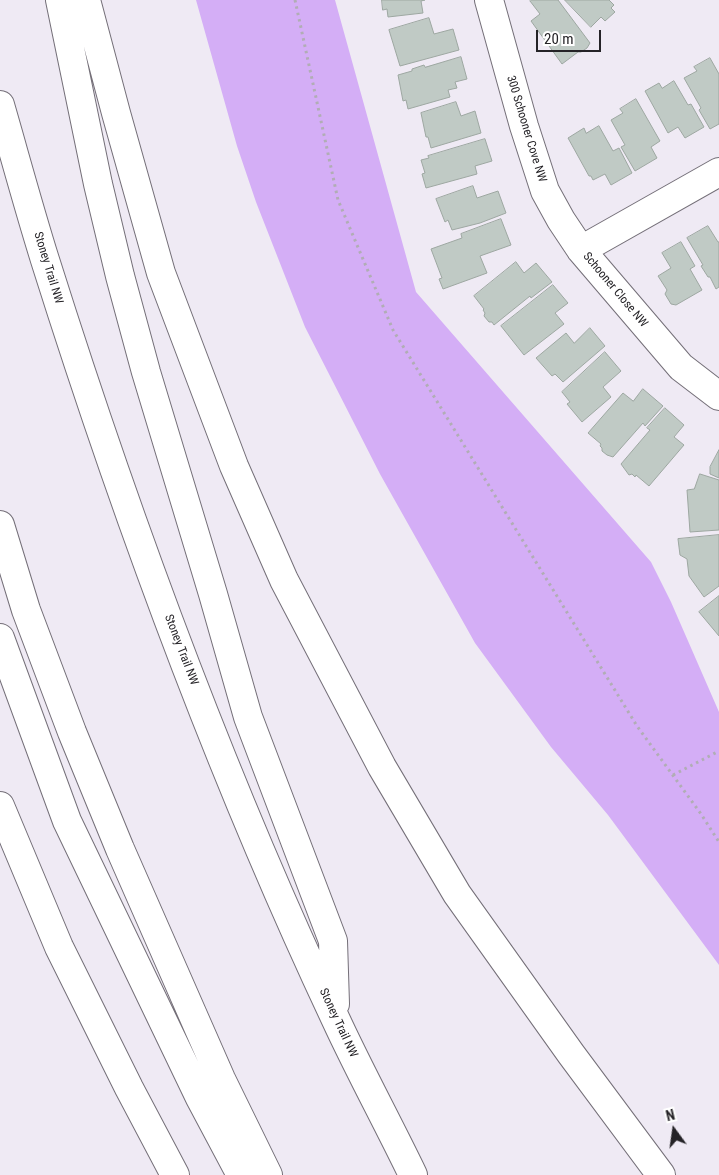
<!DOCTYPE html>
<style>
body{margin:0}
#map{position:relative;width:719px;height:1175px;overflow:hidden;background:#efeaf4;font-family:"Roboto Condensed",sans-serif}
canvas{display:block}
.north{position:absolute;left:649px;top:1105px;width:50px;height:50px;-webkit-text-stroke:4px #fff;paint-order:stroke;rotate:346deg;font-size:14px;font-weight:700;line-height:20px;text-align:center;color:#252327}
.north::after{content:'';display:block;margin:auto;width:18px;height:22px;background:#252327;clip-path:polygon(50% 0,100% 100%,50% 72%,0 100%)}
.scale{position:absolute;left:536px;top:30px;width:65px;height:22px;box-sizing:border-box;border:2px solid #252327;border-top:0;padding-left:6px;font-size:15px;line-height:18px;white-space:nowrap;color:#252327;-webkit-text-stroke:4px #fff;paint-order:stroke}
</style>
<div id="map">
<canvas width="719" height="1175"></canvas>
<div class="north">N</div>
<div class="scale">20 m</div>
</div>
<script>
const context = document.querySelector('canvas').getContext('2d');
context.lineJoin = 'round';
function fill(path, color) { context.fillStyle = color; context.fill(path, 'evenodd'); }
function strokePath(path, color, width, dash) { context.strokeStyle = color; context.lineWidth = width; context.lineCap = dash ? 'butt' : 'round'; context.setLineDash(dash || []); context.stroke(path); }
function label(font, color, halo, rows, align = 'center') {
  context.font = font + ' "Roboto Condensed",sans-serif'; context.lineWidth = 4; context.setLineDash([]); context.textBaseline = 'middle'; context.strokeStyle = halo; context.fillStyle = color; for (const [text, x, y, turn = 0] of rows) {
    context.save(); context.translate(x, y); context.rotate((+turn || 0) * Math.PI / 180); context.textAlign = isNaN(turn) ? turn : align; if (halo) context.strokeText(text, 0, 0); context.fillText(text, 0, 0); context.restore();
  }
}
fill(new Path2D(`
 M 196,0 L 335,0 L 416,292 L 651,562 L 671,602 L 719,712 L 719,965 L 608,815 L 551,747 L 475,643 L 380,474 L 305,327 L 256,202 L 237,146 Z`), '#d4aef6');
const building = new Path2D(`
 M 382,0 L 425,0 L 421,1 L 423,13 L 388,17 L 387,9 L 383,10 Z
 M 531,0 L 558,0 L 590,43 L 587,48 L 581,52 L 578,52 L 562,64 L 531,21 L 540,14 L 530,1 Z
 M 565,0 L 609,0 L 614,5 L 611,8 L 615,12 L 605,21 L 601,17 L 591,27 Z
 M 429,18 L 434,34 L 453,29 L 459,50 L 400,66 L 389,30 Z
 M 461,57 L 467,79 L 455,82 L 457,88 L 448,90 L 450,97 L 408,109 L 406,100 L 403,101 L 398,75 L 412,71 L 412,69 L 424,65 L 425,67 Z
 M 710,58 L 719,74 L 719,124 L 710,129 L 699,110 L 701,108 L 684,78 L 697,71 L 694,67 Z
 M 674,81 L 688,105 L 691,104 L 704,127 L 685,138 L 678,127 L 668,133 L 645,91 L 659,83 L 662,88 Z
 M 636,99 L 660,141 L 651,147 L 657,158 L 635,171 L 621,147 L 625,145 L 611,120 L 623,113 L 620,109 Z
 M 456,102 L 461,116 L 475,111 L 481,133 L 431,148 L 428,137 L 426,137 L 421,113 Z
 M 599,126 L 613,151 L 619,148 L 632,173 L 611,185 L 605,174 L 593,180 L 591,176 L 589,176 L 568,138 L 584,128 L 586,133 Z
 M 485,139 L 492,161 L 475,166 L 477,174 L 426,188 L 422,174 L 425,173 L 421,160 L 429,158 L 428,156 Z
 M 473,186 L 477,198 L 498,191 L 506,213 L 480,223 L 452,230 L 448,220 L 445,222 L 436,199 Z
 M 501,219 L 511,245 L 480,256 L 487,273 L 443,289 L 439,279 L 442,278 L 431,249 L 462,238 L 461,234 Z
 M 708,226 L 718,242 L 719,242 L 719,287 L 716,289 L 710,277 L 708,277 L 701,266 L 703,265 L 687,238 Z
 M 681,242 L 695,266 L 690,269 L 702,290 L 676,305 L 671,304 L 665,294 L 667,290 L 658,276 L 671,268 L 662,253 Z
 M 516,262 L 524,273 L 536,263 L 552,282 L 531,298 L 530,296 L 494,325 L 492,322 L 489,322 L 484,316 L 485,313 L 483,310 L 484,309 L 474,296 Z
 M 553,285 L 568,303 L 555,313 L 564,324 L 524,355 L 501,326 Z
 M 590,328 L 605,346 L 563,382 L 555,374 L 552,376 L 536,358 L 566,333 L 574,343 Z
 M 605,352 L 621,371 L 603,387 L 611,397 L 582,422 L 567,404 L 570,402 L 562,392 Z
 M 643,389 L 663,406 L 645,426 L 643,423 L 613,457 L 607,455 L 602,451 L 602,448 L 600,446 L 601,444 L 588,433 L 623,393 L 633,401 Z
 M 665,408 L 684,425 L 674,437 L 684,445 L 649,486 L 636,475 L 635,477 L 632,474 L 629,475 L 621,464 L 650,430 L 647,428 Z
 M 719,450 L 719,478 L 710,474 L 710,467 Z
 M 700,474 L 719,480 L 719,530 L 690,532 L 687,490 L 694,489 Z
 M 719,535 L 719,586 L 704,597 L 689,576 L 687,559 L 680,555 L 678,539 Z
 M 719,596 L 719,636 L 699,612 Z`);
fill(building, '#c0cac5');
strokePath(building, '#9da7a1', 1);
const minor = new Path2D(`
 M 489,0 L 524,126 L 545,191 L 561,220 L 581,250
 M 719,172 L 581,250 L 681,367 L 719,396`);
const highway = new Path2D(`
 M 60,0 L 98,184 L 120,276 L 146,372 L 213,594 L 248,717 L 333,941 L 335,1004
 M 86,0 L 116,113 L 161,273 L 234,466 L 284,580 L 382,767 L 457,894 L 571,1054 L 661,1175
 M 0,105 C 15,157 29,209 45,260 C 126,517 221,776 336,1020 C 360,1072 388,1123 413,1175
 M 0,525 L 26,610 L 72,732 L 120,849 L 221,1079 L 268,1175
 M 0,638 L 67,821 L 200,1098 L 241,1175
 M 0,806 L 59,947 L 129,1088 L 175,1175`);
strokePath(minor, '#746f78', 30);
strokePath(highway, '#746f78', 30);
strokePath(new Path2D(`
 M 295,0 L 338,200 L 393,330 L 637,726 L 701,814 L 719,842
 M 673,775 L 719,751`), '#b1adb5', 3, [2.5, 4]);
strokePath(minor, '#fff', 28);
strokePath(highway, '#fff', 28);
label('12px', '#252327', '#fff', [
 ["300 Schooner Cove NW",526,129,73],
 ["Stoney Trail NW",48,268,73],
 ["Schooner Close NW",615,290,50],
 ["Stoney Trail NW",181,650,69],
 ["Stoney Trail NW",338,1023,65]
]);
</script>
